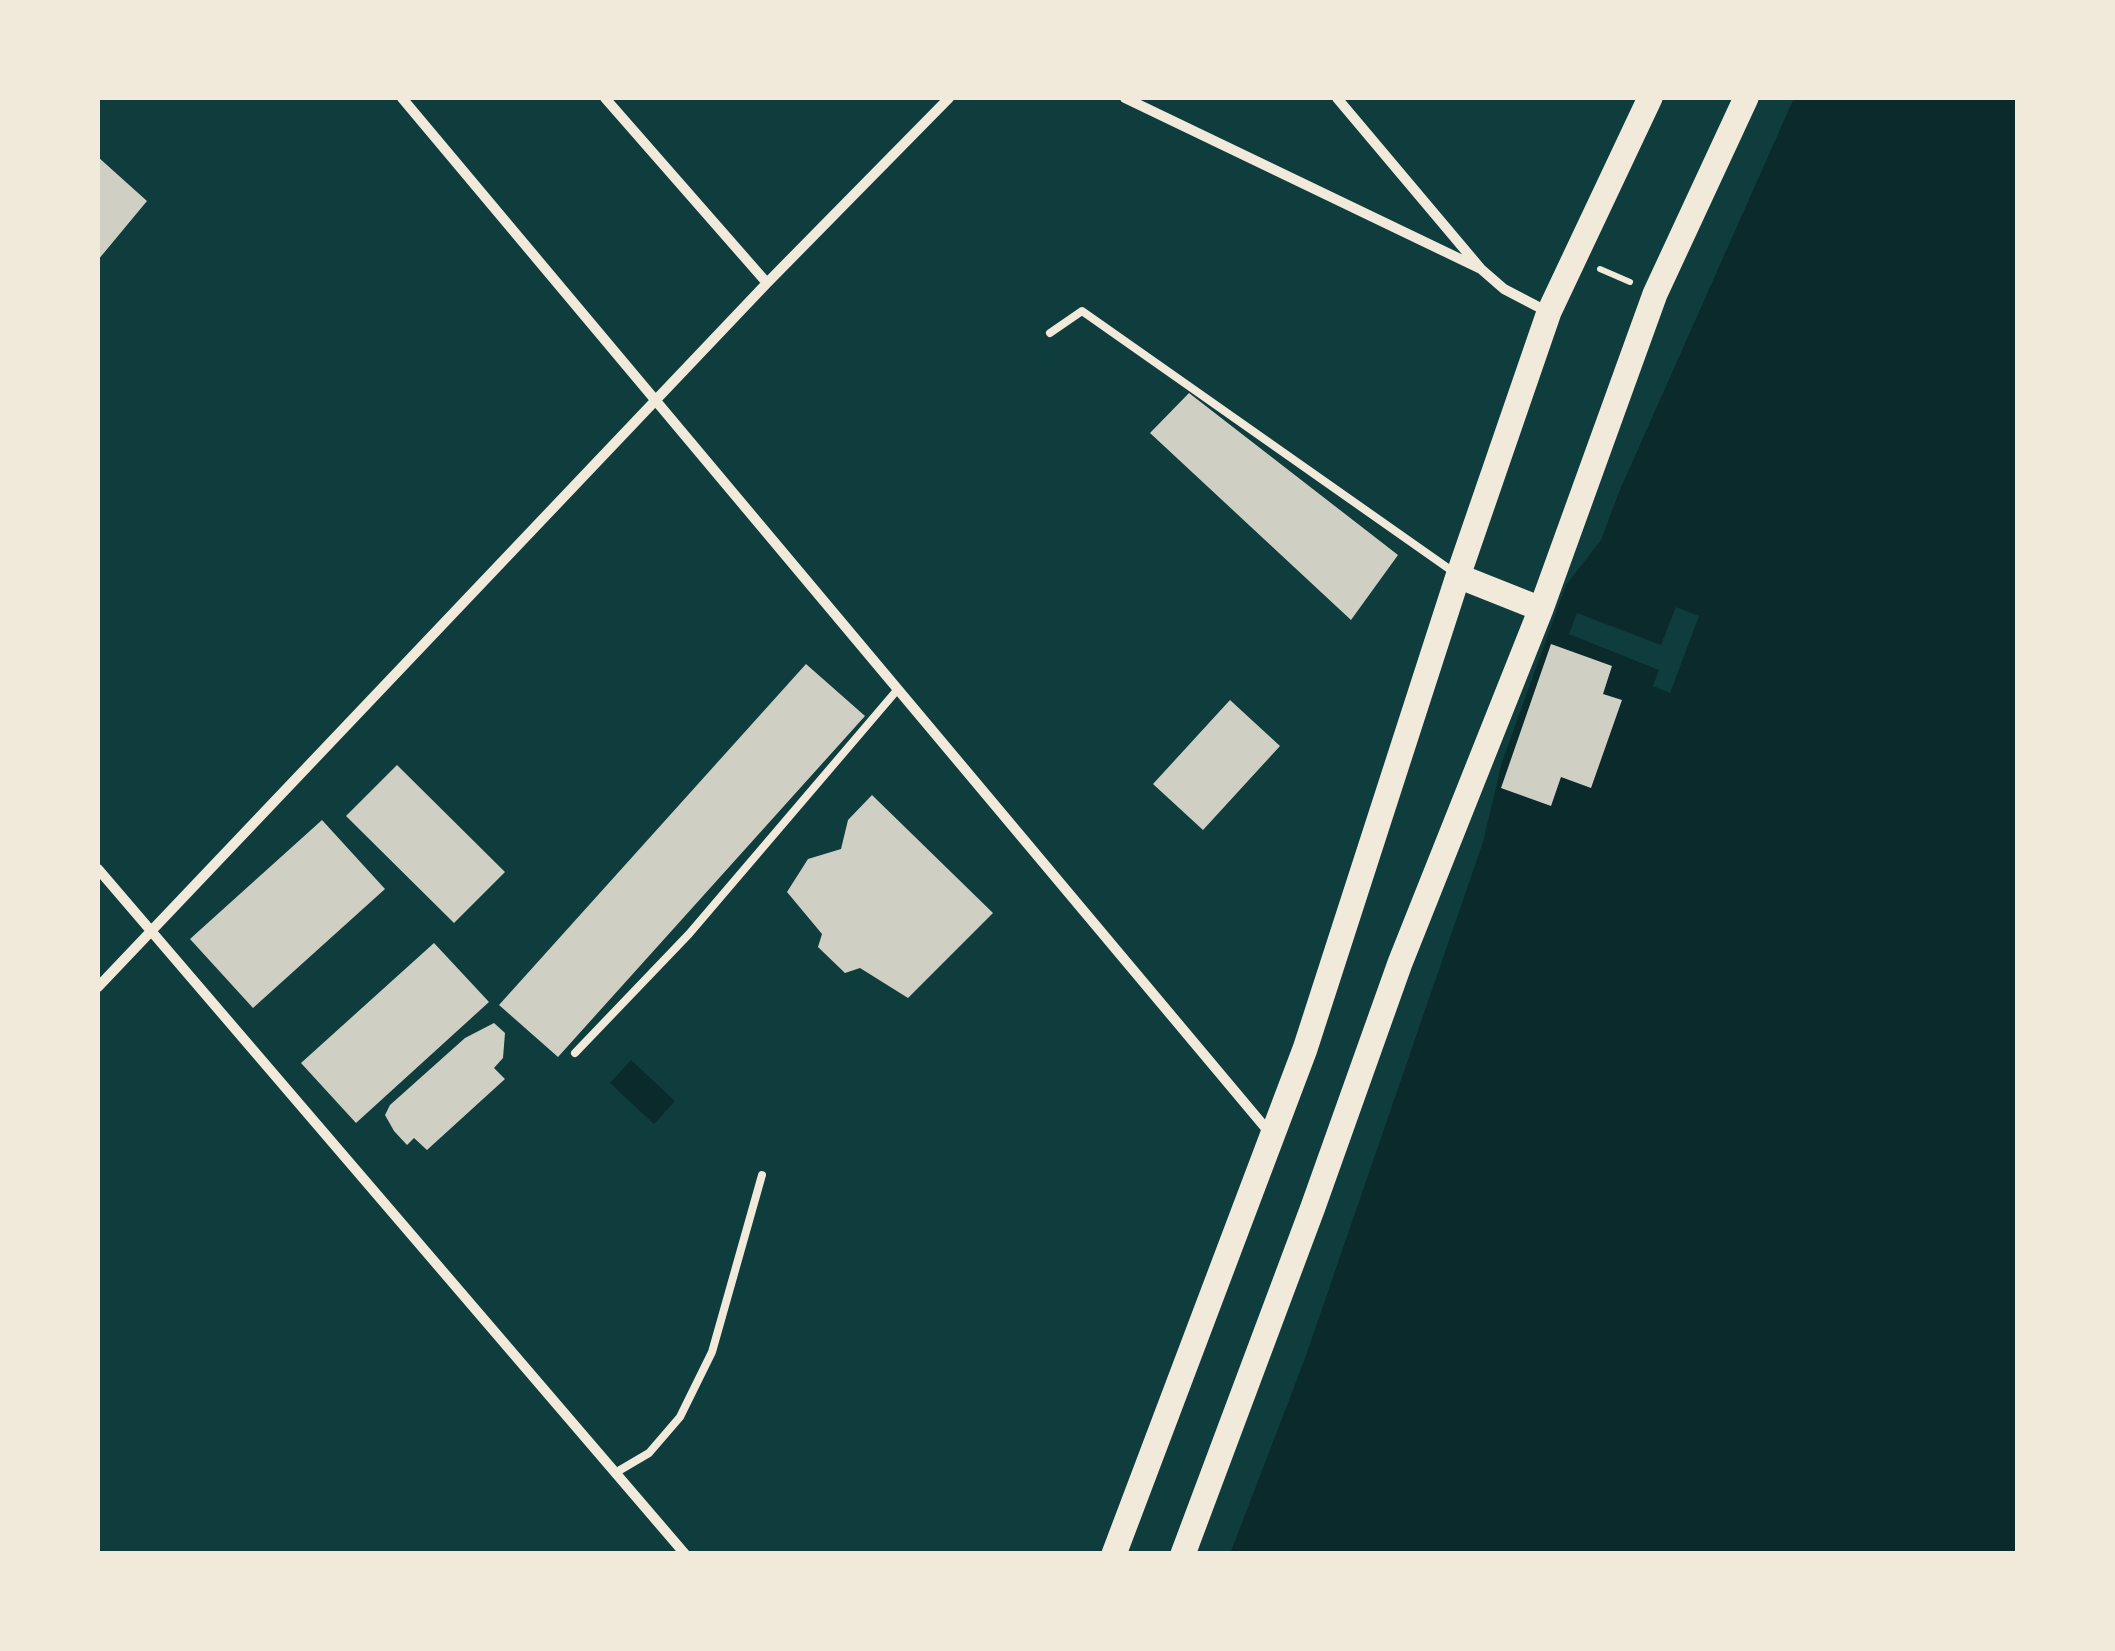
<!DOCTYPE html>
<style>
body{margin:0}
#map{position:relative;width:2115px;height:1651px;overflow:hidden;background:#0f3d3e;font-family:Figtree,sans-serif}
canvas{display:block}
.frame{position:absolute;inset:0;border:100px solid #f1e9da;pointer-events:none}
</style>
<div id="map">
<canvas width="2115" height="1651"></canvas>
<div class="frame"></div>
</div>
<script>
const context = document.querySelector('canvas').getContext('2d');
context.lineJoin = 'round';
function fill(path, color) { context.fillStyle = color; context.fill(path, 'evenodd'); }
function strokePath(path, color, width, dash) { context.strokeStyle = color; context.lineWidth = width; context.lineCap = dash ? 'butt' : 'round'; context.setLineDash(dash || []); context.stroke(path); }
fill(new Path2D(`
 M 1794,98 L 2017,98 L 2017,1553 L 1230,1554 L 1304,1361 L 1483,842 L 1502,762 L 1566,585 L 1601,540 L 1619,492 Z
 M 631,1060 L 675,1101 L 654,1124 L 610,1083 Z`), '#0a2a2b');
fill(new Path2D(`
 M 1676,607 L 1699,616 L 1670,693 L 1653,686 L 1659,670 L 1569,634 L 1577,613 L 1661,645 Z`), '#0f3d3e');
fill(new Path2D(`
 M 98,157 L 147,201 L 98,260 Z
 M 1189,393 L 1398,555 L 1351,620 L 1150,433 Z
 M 1551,644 L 1612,666 L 1603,694 L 1622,700 L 1591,788 L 1561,777 L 1551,806 L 1501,788 Z
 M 806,664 L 865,716 L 558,1057 L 499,1005 Z
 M 1230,700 L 1280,746 L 1203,830 L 1153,784 Z
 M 397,765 L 505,872 L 454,923 L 346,816 Z
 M 872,795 L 993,913 L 908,998 L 860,968 L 845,973 L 818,947 L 822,934 L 787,892 L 808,859 L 841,849 L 848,820 Z
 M 322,820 L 385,889 L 253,1008 L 190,939 Z
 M 434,943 L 489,1002 L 356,1123 L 301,1063 Z
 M 494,1023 L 505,1033 L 503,1058 L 494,1068 L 505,1079 L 427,1150 L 414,1138 L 407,1145 L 394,1131 L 385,1115 L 390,1105 L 465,1038 Z`), '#cfcfc3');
strokePath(new Path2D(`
 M 1600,269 L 1630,282`), '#f1e9da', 6);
strokePath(new Path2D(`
 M 1050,333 L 1082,311 L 1455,573
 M 575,1053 L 689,934 L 898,689
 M 615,1473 L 649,1453 L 680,1417 L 712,1352 L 762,1175`), '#f1e9da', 8);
strokePath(new Path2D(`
 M 402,98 L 1269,1132
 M 605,98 L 767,283
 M 1125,98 L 1481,269
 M 1337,98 L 1481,269 L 1504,289 L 1548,312
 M 98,869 L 685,1554
 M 98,987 L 767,283 L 949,98`), '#f1e9da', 10);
strokePath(new Path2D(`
 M 1458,576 L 1541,609
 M 1114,1554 L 1305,1049 L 1458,576 L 1549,312 L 1650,98
 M 1183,1554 L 1313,1207 L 1400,963 L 1541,609 L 1655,294 L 1746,98`), '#f1e9da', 25);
</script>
